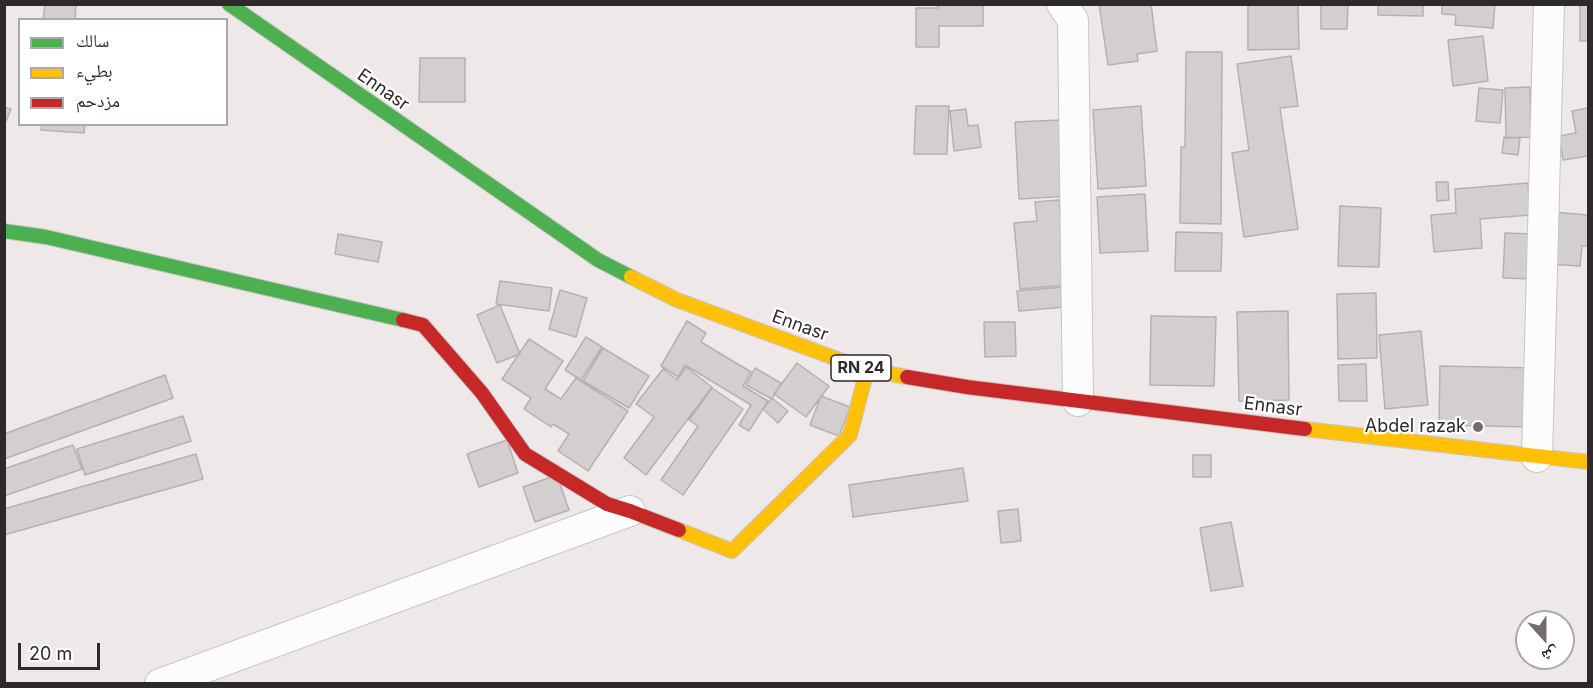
<!DOCTYPE html>
<meta charset="utf-8">
<style>
body{margin:0}
#map{position:relative;width:1593px;height:688px;overflow:hidden;background:#efe8e9;font-family:Inter,"Noto Naskh Arabic",sans-serif}
canvas{display:block}
.frame{position:absolute;inset:0;border:6px solid #2e292a;pointer-events:none}
.legend{position:absolute;left:18px;top:18px;width:210px;height:108px;box-sizing:border-box;background:#fff;border:2px solid #aba9aa;margin:0;padding:8px 10px;list-style:none;font-size:18px;color:#2e292a}
.legend li{display:flex;align-items:center;gap:12px;height:30px}
.legend b{width:30px;border:2px solid #aba9aa}
.north{position:absolute;left:1515px;top:610px;width:60px;height:60px;box-sizing:border-box;background:#fff;border:2px solid #aba9aa;border-radius:50%;rotate:159deg;font-size:16px;font-weight:700;line-height:24px;text-align:center;color:#2e292a}
.north::after{content:'';display:block;margin:auto;width:21px;height:27px;background:#726c6d;clip-path:polygon(50% 0,100% 100%,50% 72%,0 100%)}
.scale{position:absolute;left:18px;top:643px;width:82px;height:27px;box-sizing:border-box;border:3px solid #2e292a;border-top:0;padding-left:8px;font-size:18px;line-height:21px;white-space:nowrap;color:#2e292a;-webkit-text-stroke:4px #fff;paint-order:stroke}
</style>
<div id="map">
<canvas width="1593" height="688"></canvas>
<div class="frame"></div>
<ul class="legend">
<li><b style="height:8px;background:#4caf50"></b>سالك</li>
<li><b style="height:8px;background:#ffc107"></b>بطيء</li>
<li><b style="height:8px;background:#c62828"></b>مزدحم</li>
</ul>
<div class="north">ش</div>
<div class="scale">20 m</div>
</div>
<script>
const context = document.querySelector('canvas').getContext('2d');
context.lineJoin = 'round';
function fill(path, color) { context.fillStyle = color; context.fill(path, 'evenodd'); }
function strokePath(path, color, width, dash) { context.strokeStyle = color; context.lineWidth = width; context.lineCap = dash ? 'butt' : 'round'; context.setLineDash(dash || []); context.stroke(path); }
function label(font, color, halo, rows, align = 'center') {
  context.font = font + ' Inter,sans-serif'; context.lineWidth = 4.5; context.setLineDash([]); context.textBaseline = 'middle'; context.strokeStyle = halo; context.fillStyle = color; for (const [text, x, y, turn = 0] of rows) {
    context.save(); context.translate(x, y); context.rotate((+turn || 0) * Math.PI / 180); context.textAlign = isNaN(turn) ? turn : align; if (halo) context.strokeText(text, 0, 0); context.fillText(text, 0, 0); context.restore();
  }
}
const building = new Path2D(`
 M 45,4 L 76,4 L 75,20 L 43,20 Z
 M 938,4 L 983,4 L 983,26 L 939,26 L 939,47 L 916,47 L 916,8 L 938,8 Z
 M 1099,4 L 1151,4 L 1157,51 L 1137,54 L 1138,61 L 1108,65 Z
 M 1248,4 L 1298,4 L 1299,49 L 1248,50 Z
 M 1321,4 L 1348,4 L 1347,29 L 1321,29 Z
 M 1378,4 L 1423,4 L 1423,16 L 1378,15 Z
 M 1442,4 L 1495,4 L 1493,28 L 1455,25 L 1456,15 L 1442,14 Z
 M 1580,4 L 1588,4 L 1588,41 L 1580,41 Z
 M 1483,36 L 1488,81 L 1453,86 L 1448,40 Z
 M 1186,52 L 1222,52 L 1221,224 L 1180,223 L 1181,147 L 1185,147 Z
 M 1291,56 L 1298,106 L 1280,108 L 1298,229 L 1244,237 L 1232,153 L 1249,150 L 1237,64 Z
 M 420,58 L 465,58 L 465,102 L 419,102 Z
 M 1530,87 L 1531,137 L 1506,138 L 1505,88 Z
 M 1479,88 L 1503,90 L 1500,123 L 1476,121 Z
 M 916,106 L 949,106 L 947,154 L 914,154 Z
 M 1141,106 L 1146,186 L 1098,189 L 1093,110 Z
 M 4,107 L 11,109 L 4,126 Z
 M 1588,108 L 1588,156 L 1563,160 L 1559,136 L 1576,133 L 1572,111 Z
 M 966,109 L 968,126 L 978,125 L 981,147 L 954,151 L 950,111 Z
 M 1060,120 L 1070,196 L 1019,199 L 1015,122 Z
 M 42,124 L 85,124 L 84,133 L 41,130 Z
 M 1504,137 L 1520,138 L 1518,155 L 1502,153 Z
 M 1436,182 L 1448,182 L 1449,200 L 1437,201 Z
 M 1528,183 L 1530,215 L 1480,219 L 1482,248 L 1434,252 L 1431,215 L 1456,213 L 1455,189 Z
 M 1145,194 L 1148,251 L 1100,253 L 1097,197 Z
 M 1059,200 L 1067,285 L 1020,289 L 1014,223 L 1037,221 L 1035,202 Z
 M 1340,206 L 1381,208 L 1379,267 L 1338,266 Z
 M 1552,212 L 1588,215 L 1588,246 L 1582,246 L 1580,266 L 1548,264 Z
 M 1176,232 L 1222,233 L 1221,271 L 1175,271 Z
 M 1505,233 L 1534,234 L 1533,279 L 1503,278 Z
 M 338,234 L 382,242 L 378,262 L 335,254 Z
 M 500,281 L 552,288 L 549,311 L 496,304 Z
 M 1064,287 L 1066,307 L 1019,311 L 1017,291 Z
 M 560,290 L 587,298 L 576,337 L 549,329 Z
 M 1376,293 L 1377,358 L 1338,359 L 1337,294 Z
 M 500,305 L 520,354 L 497,363 L 477,315 Z
 M 1288,311 L 1289,400 L 1239,401 L 1237,312 Z
 M 1151,316 L 1216,317 L 1214,386 L 1150,385 Z
 M 687,321 L 706,333 L 701,342 L 751,372 L 743,386 L 768,401 L 749,431 L 739,425 L 751,405 L 685,365 L 678,377 L 661,366 Z
 M 984,322 L 1015,322 L 1016,356 L 985,357 Z
 M 1421,331 L 1428,405 L 1385,409 L 1379,335 Z
 M 586,337 L 602,347 L 581,380 L 565,370 Z
 M 529,339 L 563,361 L 545,389 L 561,399 L 576,378 L 628,411 L 588,471 L 558,451 L 569,434 L 553,424 L 551,427 L 524,409 L 531,398 L 502,379 Z
 M 603,348 L 649,376 L 629,408 L 583,381 Z
 M 797,363 L 829,386 L 806,417 L 774,394 Z
 M 1366,364 L 1367,401 L 1339,401 L 1338,365 Z
 M 1440,366 L 1534,368 L 1532,427 L 1439,425 Z
 M 686,367 L 712,387 L 646,475 L 624,458 L 654,417 L 636,404 L 663,369 L 677,380 Z
 M 755,368 L 781,383 L 772,399 L 746,385 Z
 M 165,375 L 173,398 L 4,459 L 4,434 Z
 M 712,388 L 743,409 L 683,495 L 661,480 L 698,426 L 689,420 Z
 M 821,396 L 850,407 L 839,436 L 810,425 Z
 M 772,398 L 788,411 L 778,423 L 763,409 Z
 M 183,416 L 191,441 L 85,475 L 77,449 Z
 M 507,440 L 518,473 L 479,487 L 467,454 Z
 M 73,445 L 82,469 L 4,496 L 4,469 Z
 M 196,454 L 203,479 L 4,535 L 4,509 Z
 M 1193,455 L 1211,455 L 1211,477 L 1193,477 Z
 M 963,468 L 968,501 L 853,517 L 849,485 Z
 M 557,475 L 569,510 L 535,522 L 523,487 Z
 M 1018,509 L 1021,541 L 1001,543 L 998,511 Z
 M 1231,522 L 1243,586 L 1211,591 L 1200,528 Z`);
fill(building, '#d4cfcf');
strokePath(building, '#b6b0b1', 1.5);
const street = new Path2D(`
 M 1062,4 L 1073,20 L 1078,401
 M 1537,457 L 1549,4
 M 160,684 L 630,511`);
const fast = new Path2D(`
 M 229,4 L 598,260 L 631,277
 M 4,231 L 46,237 L 403,320`);
const slow = new Path2D(`
 M 631,277 L 677,300 L 867,370 L 907,377
 M 1305,429 L 1588,462
 M 679,530 L 732,551 L 850,435 L 867,370`);
const jam = new Path2D(`
 M 403,320 L 423,325 L 482,393 L 525,454 L 607,504 L 630,511 L 679,530
 M 907,377 L 967,387 L 1305,429`);
strokePath(street, '#cac4c5', 32);
strokePath(fast, '#cac4c5', 16);
strokePath(slow, '#cac4c5', 16);
strokePath(jam, '#cac4c5', 16);
strokePath(street, '#fdfcfc', 30);
strokePath(fast, '#4caf50', 14);
strokePath(slow, '#ffc107', 14);
strokePath(jam, '#c62828', 14);
for (const [x, y, r, color] of [
 [1478,427,6,"#726c6d"]
]) { const dot = new Path2D(); dot.arc(x, y, r, 0, 2 * Math.PI); context.fillStyle = color; context.fill(dot); strokePath(dot, '#fff', 2); }
for (const [x, y, w] of [
 [861,368,60]
]) { const box = new Path2D(); box.roundRect(x - w / 2, y - 13, w, 26, 4.5); context.fillStyle = '#fff'; context.fill(box); strokePath(box, '#2e292a', 1.5); }
label('bold 16px', '#2e292a', null, [
 ["RN 24",861,368]
]);
label('18px', '#2e292a', '#fff', [
 ["Ennasr",383,90,35],
 ["Ennasr",800,326,20],
 ["Ennasr",1273,407,7]
]);
label('18px', '#2e292a', '#fff', [
 ["Abdel razak",1466,427]
], 'right');
</script>
